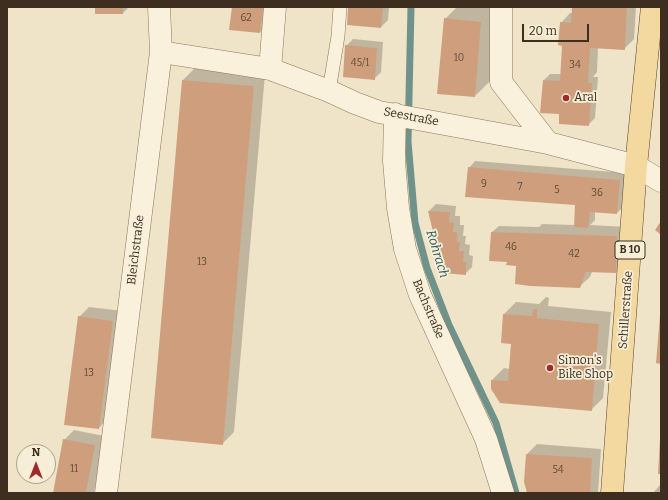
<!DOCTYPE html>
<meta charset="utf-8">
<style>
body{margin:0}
#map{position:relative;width:668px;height:500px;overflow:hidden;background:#f0e4c8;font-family:Bitter,serif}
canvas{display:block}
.frame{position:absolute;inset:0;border:8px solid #3d2e20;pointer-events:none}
.north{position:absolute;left:16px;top:444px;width:40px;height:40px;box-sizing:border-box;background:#f7eed8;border:1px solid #ada18e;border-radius:50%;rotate:0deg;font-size:11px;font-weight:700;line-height:16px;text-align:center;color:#3d2e20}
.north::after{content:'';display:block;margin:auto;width:14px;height:18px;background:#9e2a2b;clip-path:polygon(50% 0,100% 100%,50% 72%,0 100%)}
.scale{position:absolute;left:522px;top:24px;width:67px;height:18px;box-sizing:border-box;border:2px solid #3d2e20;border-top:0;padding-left:5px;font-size:12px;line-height:14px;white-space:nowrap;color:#3d2e20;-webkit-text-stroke:3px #f7eed8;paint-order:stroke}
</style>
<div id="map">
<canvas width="668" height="500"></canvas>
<div class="frame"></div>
<div class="north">N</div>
<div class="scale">20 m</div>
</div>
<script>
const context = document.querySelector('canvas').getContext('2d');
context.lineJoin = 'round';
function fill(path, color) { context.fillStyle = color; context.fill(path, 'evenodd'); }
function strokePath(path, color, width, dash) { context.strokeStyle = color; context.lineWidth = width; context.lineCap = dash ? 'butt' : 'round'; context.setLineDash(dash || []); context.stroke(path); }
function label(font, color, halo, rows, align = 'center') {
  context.font = font + ' Bitter,serif'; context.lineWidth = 3.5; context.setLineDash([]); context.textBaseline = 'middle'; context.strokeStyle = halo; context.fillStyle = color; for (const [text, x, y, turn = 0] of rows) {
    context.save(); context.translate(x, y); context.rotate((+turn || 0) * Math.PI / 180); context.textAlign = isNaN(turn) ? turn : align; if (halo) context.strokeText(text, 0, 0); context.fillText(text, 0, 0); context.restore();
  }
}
fill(new Path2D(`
 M 96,7 L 129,7 L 123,13 Z
 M 233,7 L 268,7 L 267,25 L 260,32 Z
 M 349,7 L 389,7 L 388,20 L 381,27 Z
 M 457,7 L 496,7 L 490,81 L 475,96 L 445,19 Z
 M 573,7 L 636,7 L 634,39 L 624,49 L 598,47 L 597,72 L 593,77 L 598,77 L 595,118 L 588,125 L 560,114 L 544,80 L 550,74 L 562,74 L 563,45 L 561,23 L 570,13 L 573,13 Z
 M 353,39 L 383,42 L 381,72 L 374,79 L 346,46 Z
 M 195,68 L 265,74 L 234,432 L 222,444 L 152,437 L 183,80 Z
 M 475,161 L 626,173 L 624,206 L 617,213 L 595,212 L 595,220 L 590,225 L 627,227 L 626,263 L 616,272 L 592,272 L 590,277 L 580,286 L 508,261 L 492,232 L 499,226 L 539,227 L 542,224 L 575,225 L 576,205 L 469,168 Z
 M 436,204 L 456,206 L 455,216 L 460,216 L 460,225 L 464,225 L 463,236 L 466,236 L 465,244 L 470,245 L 469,255 L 473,256 L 472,267 L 465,274 L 444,272 L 429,211 Z
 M 546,297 L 549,298 L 548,306 L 611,312 L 603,398 L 591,410 L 492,380 L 504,368 L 510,369 L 512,343 L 504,314 L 516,302 L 539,304 Z
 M 89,307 L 123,311 L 108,418 L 99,428 L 79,317 Z
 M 74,430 L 104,436 L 94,493 L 54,493 L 64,440 Z
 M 537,444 L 601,449 L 598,493 L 528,493 L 525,482 L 527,454 Z
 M 660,485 L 661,485 L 661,493 L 653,493 Z`), '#0003');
strokePath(new Path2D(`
 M 411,7 L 408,142 L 415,223 L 427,268 L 449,325 L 496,423 L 516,493`), '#6f938a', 7);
fill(new Path2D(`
 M 95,7 L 123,7 L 123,14 L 95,14 Z
 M 232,7 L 263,7 L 260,33 L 229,30 Z
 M 348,7 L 383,7 L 381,28 L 347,25 Z
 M 572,7 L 627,7 L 625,50 L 590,48 L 588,83 L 592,83 L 589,126 L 559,124 L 559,114 L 540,113 L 543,80 L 560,81 L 562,46 L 558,45 L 560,22 L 571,23 Z
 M 444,18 L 481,22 L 475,97 L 437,94 Z
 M 345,45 L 377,48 L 375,80 L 343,77 Z
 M 182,80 L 254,86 L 223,445 L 151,438 Z
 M 468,167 L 620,180 L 617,214 L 590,212 L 588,228 L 574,227 L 575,205 L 465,197 Z
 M 428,211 L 450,212 L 449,222 L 454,223 L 453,232 L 457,232 L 457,242 L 460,242 L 459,251 L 464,251 L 463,262 L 466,262 L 466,275 L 443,273 Z
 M 661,221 L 661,235 L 655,230 Z
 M 491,232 L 617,236 L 616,273 L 586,272 L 580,288 L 530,286 L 515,284 L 516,266 L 506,265 L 507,262 L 489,261 Z
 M 533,309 L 537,309 L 537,318 L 599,324 L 592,411 L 500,403 L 491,389 L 491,380 L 508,381 L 511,344 L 501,343 L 503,314 L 532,316 Z
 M 660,315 L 661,315 L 661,364 L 656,363 Z
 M 78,316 L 113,321 L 99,429 L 64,425 Z
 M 660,438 L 661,438 L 661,474 L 658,474 Z
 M 63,439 L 95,445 L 86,493 L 53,493 Z
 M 526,454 L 592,458 L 590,493 L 527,493 L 524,482 Z`), '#cf9f7d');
const service = new Path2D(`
 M 329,91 L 338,36 L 340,7`);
const minor = new Path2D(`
 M 501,7 L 501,82 L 548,143
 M 161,52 L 270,69 L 329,91 L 355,103 L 379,112 L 548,143 L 636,166 L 661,181
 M 270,69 L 275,7
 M 395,114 L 394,161 L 398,208 L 405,249 L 420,295 L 486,439 L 503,493
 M 106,493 L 161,52 L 159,7`);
const primary = new Path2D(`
 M 612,493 L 636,166 L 652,7`);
strokePath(service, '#8d765c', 14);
strokePath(minor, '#8d765c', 23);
strokePath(primary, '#5b4430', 23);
strokePath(service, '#faf1dc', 13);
strokePath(minor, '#faf1dc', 22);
strokePath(primary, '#f3d9a0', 22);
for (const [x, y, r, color] of [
 [566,98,4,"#9e2a2b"],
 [550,368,4,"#9e2a2b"]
]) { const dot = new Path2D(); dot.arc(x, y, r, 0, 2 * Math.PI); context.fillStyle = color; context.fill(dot); strokePath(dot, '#f7eed8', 1.5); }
label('10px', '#624a37', null, [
 ["62",246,18],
 ["10",459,58],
 ["45/1",360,63],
 ["34",575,65],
 ["9",484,184],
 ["7",520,187],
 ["5",557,190],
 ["36",597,193],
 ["46",511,247],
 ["42",574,254],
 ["13",202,262],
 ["13",89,373],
 ["11",74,469],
 ["54",558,470]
]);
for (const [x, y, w] of [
 [630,250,30]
]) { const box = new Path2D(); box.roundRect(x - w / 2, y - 9, w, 18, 3); context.fillStyle = '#f7eed8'; context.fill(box); strokePath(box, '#3d2e20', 1); }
label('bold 11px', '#3d2e20', null, [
 ["B 10",630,250]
]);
label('12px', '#3d2e20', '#f7eed8', [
 ["Aral",574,98],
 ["Simon's",558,361],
 ["Bike Shop",558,375]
], 'left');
label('12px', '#3d2e20', '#f7eed8', [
 ["Seestraße",411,117,11],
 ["Bleichstraße",136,250,-83],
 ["Bachstraße",428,309,67],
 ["Schillerstraße",626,310,-86]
]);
label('italic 13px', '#2f5d5a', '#f7eed8', [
 ["Rohrach",437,254,73]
]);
</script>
